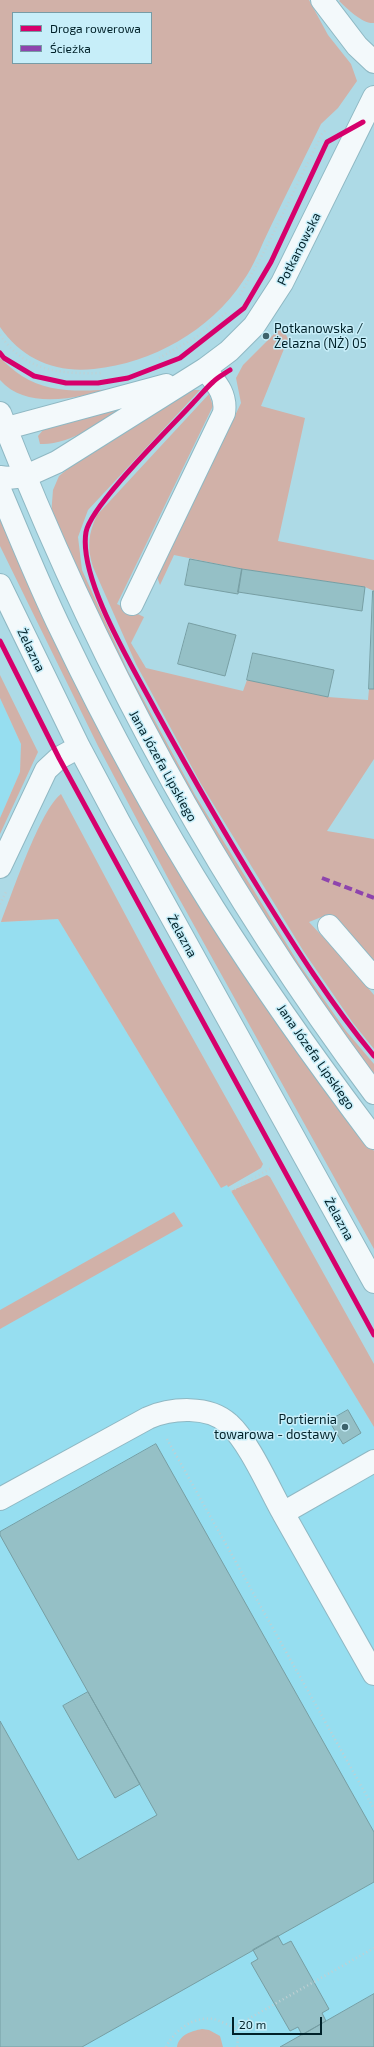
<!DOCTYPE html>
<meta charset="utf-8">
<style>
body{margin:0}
#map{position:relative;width:374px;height:2047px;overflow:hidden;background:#addae6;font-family:"Exo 2",sans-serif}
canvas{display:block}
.legend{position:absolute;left:12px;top:12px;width:140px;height:52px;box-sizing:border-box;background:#c7eef9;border:1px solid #779ca6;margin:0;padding:5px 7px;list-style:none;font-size:12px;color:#002129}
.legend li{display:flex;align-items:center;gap:8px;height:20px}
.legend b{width:20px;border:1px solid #779ca6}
.scale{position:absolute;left:232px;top:2017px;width:90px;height:18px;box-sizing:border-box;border:2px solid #002129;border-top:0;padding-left:5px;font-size:12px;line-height:14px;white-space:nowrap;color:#002129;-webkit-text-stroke:3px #c7eef9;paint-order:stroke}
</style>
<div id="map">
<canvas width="374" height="2047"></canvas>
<ul class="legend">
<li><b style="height:5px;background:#d6006c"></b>Droga rowerowa</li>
<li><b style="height:5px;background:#8e44ad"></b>Ścieżka</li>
</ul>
<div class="scale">20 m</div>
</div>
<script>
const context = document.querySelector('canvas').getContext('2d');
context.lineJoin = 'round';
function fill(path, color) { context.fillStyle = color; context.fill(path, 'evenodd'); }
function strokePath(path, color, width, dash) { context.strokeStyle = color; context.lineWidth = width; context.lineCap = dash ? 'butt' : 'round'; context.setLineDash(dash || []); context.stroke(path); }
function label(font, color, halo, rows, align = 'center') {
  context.font = font + ' "Exo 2",sans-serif'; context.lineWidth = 3; context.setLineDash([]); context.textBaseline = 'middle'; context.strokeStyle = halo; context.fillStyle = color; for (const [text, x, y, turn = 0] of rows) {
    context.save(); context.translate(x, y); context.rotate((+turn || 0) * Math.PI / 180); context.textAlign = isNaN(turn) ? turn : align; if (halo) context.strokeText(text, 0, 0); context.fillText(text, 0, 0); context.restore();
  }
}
fill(new Path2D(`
 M 0,698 L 21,744 L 20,772 L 0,818 Z
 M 58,919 L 221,1188 L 227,1184 L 374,1427 L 374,2047 L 0,2047 L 0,924 L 1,922 Z`), '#96def0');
fill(new Path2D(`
 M 0,0 L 309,0 L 328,35 L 351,64 L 357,81 L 338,108 L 321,124 C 304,159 286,194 269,230 C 261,246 254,266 243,281 C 210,331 152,363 94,369 C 55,373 22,359 0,327 ZM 13,13 L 151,13 L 151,63 L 13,63 Z
 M 340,0 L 374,0 L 374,23 C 362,24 348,9 339,1 Z
 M 282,326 L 288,339 L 261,406 L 305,418 L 278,541 L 374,560 L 374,591 L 365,587 L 242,569 L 174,555 L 160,585 L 157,577 L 241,403 L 236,378 L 243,365 Z
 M 0,358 C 7,364 14,371 22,376 C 50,394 84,391 116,389 C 80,396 28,412 0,380 Z
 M 192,390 L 200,390 L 88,510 L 78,537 L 82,570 L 128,671 L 195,795 L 299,964 L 346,1031 L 374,1064 L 374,1079 L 341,1033 L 229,863 L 131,689 L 51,516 L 53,490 L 59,476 L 91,450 L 140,419 Z
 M 209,394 L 213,406 L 117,604 L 144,617 L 131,643 L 146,668 L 243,691 L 247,680 L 328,697 L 368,700 L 369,689 L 374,689 L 374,759 L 327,831 L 374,839 L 374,964 L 329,914 L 309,922 L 348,964 L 374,995 L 374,1049 L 353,1023 L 304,952 L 201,784 L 136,664 L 93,567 C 87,548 88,534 97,515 Z
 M 122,404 L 127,408 C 103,421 68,446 40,444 L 38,436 L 43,430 L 52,426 Z
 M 0,516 L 10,542 L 342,1111 L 374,1151 L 374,1249 L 171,884 L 98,746 L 0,546 Z
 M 0,675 L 38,752 L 0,834 L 0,818 L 20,772 L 21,744 L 0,698 Z
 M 61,794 L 158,976 L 263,1164 L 261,1168 L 228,1187 L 227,1185 L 221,1188 L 58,919 L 1,922 C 12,894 40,810 61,794 Z
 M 267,1175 L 270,1177 L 374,1364 L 374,1427 L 231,1191 Z
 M 174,1212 L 183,1226 L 0,1329 L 0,1310 Z
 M 202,2029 L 209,2030 L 220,2036 L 223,2047 L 177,2047 C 179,2035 191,2031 202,2029 Z`), '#d1b1a8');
const building = new Path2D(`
 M 190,559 L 242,569 L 238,594 L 185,585 Z
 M 242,569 L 365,587 L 362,611 L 238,592 Z
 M 373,591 L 374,591 L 374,689 L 369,689 Z
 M 189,623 L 236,635 L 225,676 L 178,664 Z
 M 253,653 L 334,670 L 328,697 L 247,680 Z
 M 348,1410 L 361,1433 L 343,1444 L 329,1421 Z
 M 156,1444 L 374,1832 L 374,1882 L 82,2047 L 0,2047 L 0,1721 L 78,1860 L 157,1815 L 0,1535 L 0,1532 Z
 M 88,1692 L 140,1784 L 115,1798 L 63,1706 Z
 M 278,1936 L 283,1945 L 291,1941 L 329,2009 L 322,2013 L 326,2021 L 302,2035 L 298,2027 L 290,2031 L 251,1963 L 258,1959 L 253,1950 Z
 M 374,1994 L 374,2047 L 280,2047 L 326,2021 Z`);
fill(building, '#95c0c6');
strokePath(building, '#779ea3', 1);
const minor = new Path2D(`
 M 322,0 L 357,46 L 374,62
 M 0,430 L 166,385
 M 0,477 L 7,478 L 26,476 L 57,462 L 205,369 L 229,351 L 254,326 L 282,283 L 374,97
 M 0,585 L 79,747 L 119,822 L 374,1282
 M 132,604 L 224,413 C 227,394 216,383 205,369
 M 0,867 L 46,770 L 59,758 L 79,747
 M 329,926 L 374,978
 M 0,1499 L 148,1418 C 171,1408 209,1405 229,1424 C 249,1442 269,1488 283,1513 L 374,1461
 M 283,1513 L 374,1674`);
const major = new Path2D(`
 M 0,413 C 95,658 217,883 374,1093
 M 0,490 C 20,537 39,585 62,632 C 107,726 158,820 214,909 C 264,988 318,1064 374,1138`);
strokePath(minor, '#8fb8c3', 24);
strokePath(major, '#8fb8c3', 24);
strokePath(new Path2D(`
 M 240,295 L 266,248 L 322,134 L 326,130
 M 0,335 C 26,372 61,374 102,373
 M 159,358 L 195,338 L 226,313
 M 0,904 L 6,892
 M 231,1191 L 271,1168
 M 167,1439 L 374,1809
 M 234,2027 L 374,1948
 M 166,2047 C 174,2031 193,2016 213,2019 C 219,2020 227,2025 234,2027 L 238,2039 L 237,2047`), '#c1d0d3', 2.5, [1, 3]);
strokePath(minor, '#f3f9fb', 22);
strokePath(major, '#f3f9fb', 22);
strokePath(new Path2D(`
 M 322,878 L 374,898`), '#8e44ad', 4, [8, 4]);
strokePath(new Path2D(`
 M 0,353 L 4,358 L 34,376 L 66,383 L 98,383 L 128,378 L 180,358 L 244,308 L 271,262 L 327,142 L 363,122
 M 230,370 C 224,374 218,377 213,382 C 206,388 200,396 193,403 C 171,427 91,505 86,532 C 78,579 134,669 156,711 C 189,771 223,831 259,889 C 295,947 331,1004 374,1056
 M 0,641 L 59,758 L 374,1335`), '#d6006c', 5);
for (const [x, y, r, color] of [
 [266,336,4,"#3d626b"],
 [345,1427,4,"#3d626b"]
]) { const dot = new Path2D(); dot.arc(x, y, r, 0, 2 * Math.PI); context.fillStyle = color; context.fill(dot); strokePath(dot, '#c7eef9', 1.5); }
label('13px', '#002129', '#c7eef9', [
 ["Potkanowska",299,249,-63],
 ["Żelazna",31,650,64],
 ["Jana Józefa Lipskiego",163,766,61],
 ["Żelazna",182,936,61],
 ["Jana Józefa Lipskiego",316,1057,55],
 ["Żelazna",339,1219,61]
]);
label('13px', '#002129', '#c7eef9', [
 ["Potkanowska /",274,329],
 ["Żelazna (NŻ) 05",274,344],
 ["Portiernia",337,1420,"right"],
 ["towarowa - dostawy",337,1435,"right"]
], 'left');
</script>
